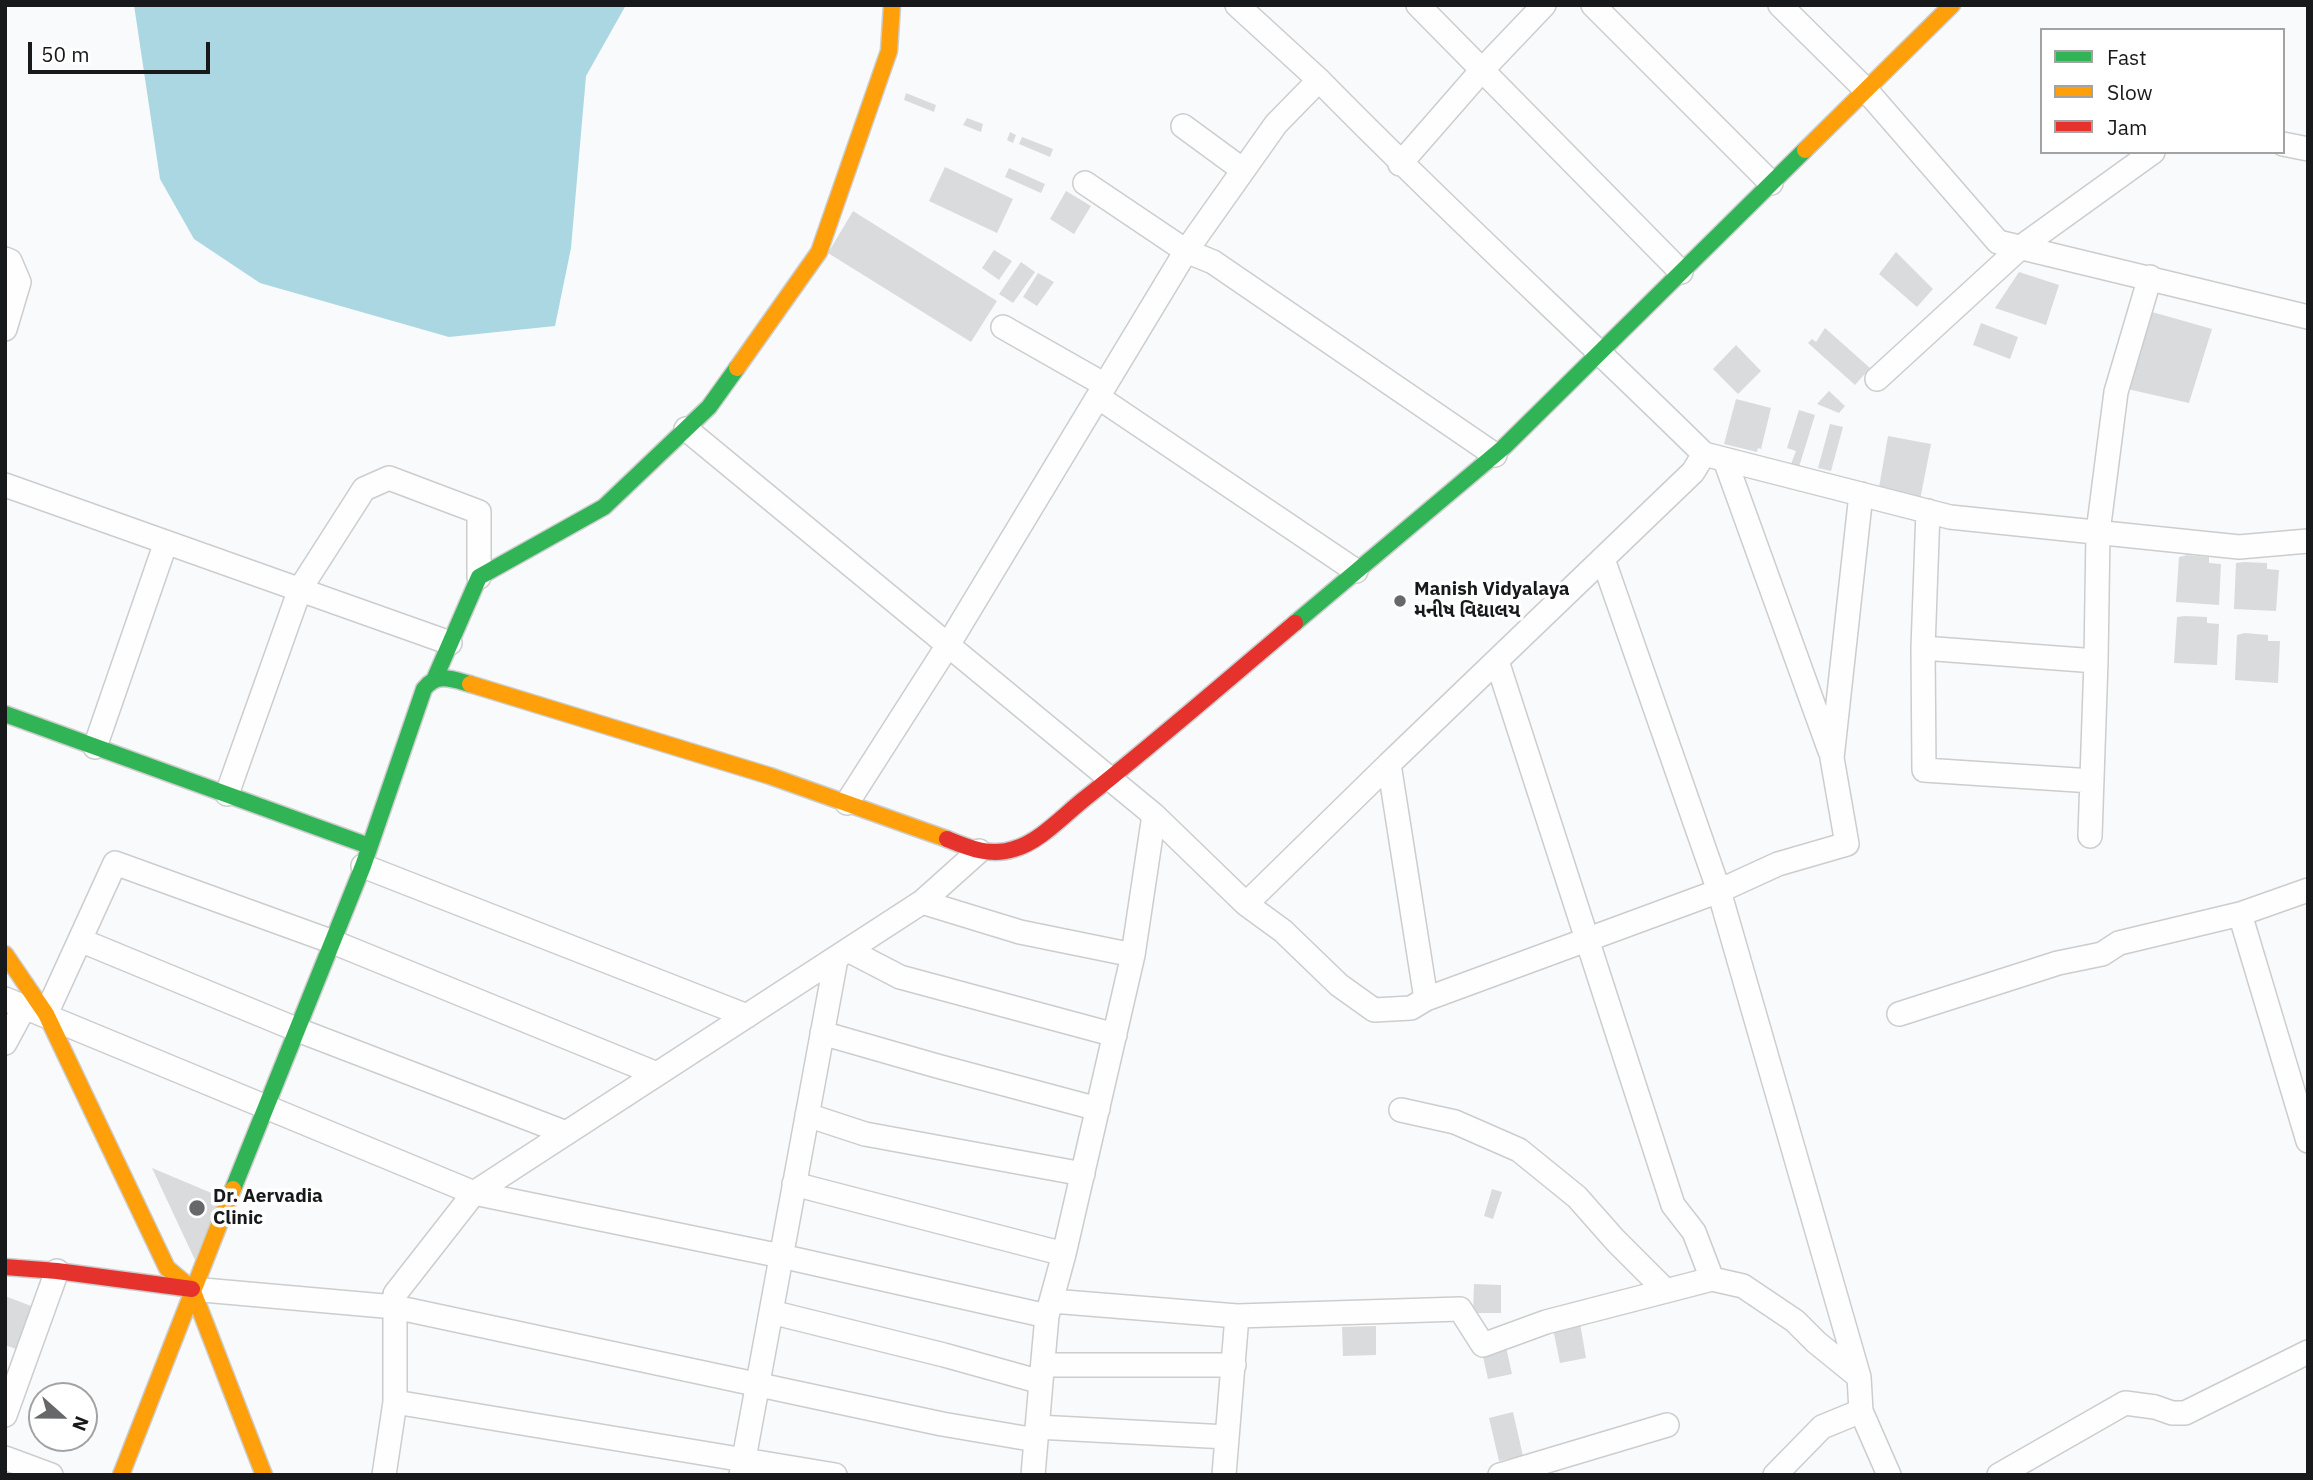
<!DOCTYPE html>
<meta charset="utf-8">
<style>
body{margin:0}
#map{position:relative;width:2313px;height:1480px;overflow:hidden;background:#f9fafb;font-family:"IBM Plex Sans",sans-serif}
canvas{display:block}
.frame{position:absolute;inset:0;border:7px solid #18191a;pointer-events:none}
.legend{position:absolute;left:2040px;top:28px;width:245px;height:126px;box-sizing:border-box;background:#fff;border:2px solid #a3a3a3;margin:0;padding:9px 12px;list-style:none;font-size:21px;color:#18191a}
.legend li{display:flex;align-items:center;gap:14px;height:35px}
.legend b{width:35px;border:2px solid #a3a3a3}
.north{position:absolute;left:28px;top:1382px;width:70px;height:70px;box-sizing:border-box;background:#fff;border:2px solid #a3a3a3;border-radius:50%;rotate:111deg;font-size:19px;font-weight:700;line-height:28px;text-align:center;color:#18191a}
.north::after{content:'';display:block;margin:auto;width:24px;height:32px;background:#676869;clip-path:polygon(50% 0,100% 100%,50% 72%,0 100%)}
.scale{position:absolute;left:28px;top:42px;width:182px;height:32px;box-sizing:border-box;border:4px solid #18191a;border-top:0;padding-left:9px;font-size:21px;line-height:24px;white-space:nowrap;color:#18191a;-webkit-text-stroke:5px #fff;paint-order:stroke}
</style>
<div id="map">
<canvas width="2313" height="1480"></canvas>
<div class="frame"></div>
<ul class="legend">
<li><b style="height:9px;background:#30b455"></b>Fast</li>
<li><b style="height:9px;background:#ff9f0a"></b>Slow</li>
<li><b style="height:9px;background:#e5322d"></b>Jam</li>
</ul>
<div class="north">N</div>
<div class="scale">50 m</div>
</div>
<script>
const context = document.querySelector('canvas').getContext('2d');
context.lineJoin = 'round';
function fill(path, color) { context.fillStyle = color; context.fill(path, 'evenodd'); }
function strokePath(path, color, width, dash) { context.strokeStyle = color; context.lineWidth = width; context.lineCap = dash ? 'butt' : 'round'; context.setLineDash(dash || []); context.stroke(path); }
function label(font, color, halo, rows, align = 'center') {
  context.font = font + ' "IBM Plex Sans","Noto Sans Gujarati",sans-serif'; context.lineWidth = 7; context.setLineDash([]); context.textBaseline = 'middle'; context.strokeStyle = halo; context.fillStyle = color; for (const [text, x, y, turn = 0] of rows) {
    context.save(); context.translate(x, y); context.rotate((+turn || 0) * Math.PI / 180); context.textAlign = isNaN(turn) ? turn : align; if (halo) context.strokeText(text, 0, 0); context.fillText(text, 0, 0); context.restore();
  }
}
fill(new Path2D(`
 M 134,5 L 626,5 L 586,76 L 571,248 L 555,326 L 449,337 L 260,283 L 194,239 L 160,179 Z`), '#abd7e2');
fill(new Path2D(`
 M 906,93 L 936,105 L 934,112 L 904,100 Z
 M 967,118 L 983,124 L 981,132 L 963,125 Z
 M 1010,132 L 1016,135 L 1013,143 L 1007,140 Z
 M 1022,137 L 1053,149 L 1050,157 L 1019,144 Z
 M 945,167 L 1013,199 L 997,233 L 929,201 Z
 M 1009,168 L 1045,184 L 1041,193 L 1005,177 Z
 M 1066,191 L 1091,206 L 1074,234 L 1050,219 Z
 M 853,211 L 997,301 L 971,342 L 828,253 Z
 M 994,250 L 1012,261 L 999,280 L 982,268 Z
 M 1896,252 L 1933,289 L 1917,307 L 1879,274 Z
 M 1021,262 L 1035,272 L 1013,303 L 999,294 Z
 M 2019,272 L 2059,285 L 2046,325 L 1995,308 Z
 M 1038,273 L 1054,282 L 1037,306 L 1023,297 Z
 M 2145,310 L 2212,329 L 2189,403 L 2123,388 Z
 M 1981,323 L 2018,337 L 2010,359 L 1973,345 Z
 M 1825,328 L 1870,368 L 1855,385 L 1808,343 L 1812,339 L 1816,342 Z
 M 1736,345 L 1761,371 L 1738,394 L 1713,369 Z
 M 1829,391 L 1845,406 L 1839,413 L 1817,404 Z
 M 1736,399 L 1771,408 L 1761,449 L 1758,448 L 1757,452 L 1724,444 Z
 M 1799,410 L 1815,415 L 1799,467 L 1791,464 L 1796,451 L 1787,448 Z
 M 1830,424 L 1843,427 L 1831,471 L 1818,468 Z
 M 1888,436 L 1931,444 L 1920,500 L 1878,493 Z
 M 2187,555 L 2209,557 L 2209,563 L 2221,564 L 2219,605 L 2176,602 L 2179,557 Z
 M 2244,562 L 2267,563 L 2267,569 L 2279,570 L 2276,611 L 2234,609 L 2236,563 Z
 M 2185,616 L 2207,617 L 2207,623 L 2219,624 L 2217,665 L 2174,663 L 2177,617 Z
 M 2245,633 L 2268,635 L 2268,641 L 2280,641 L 2278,683 L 2235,680 L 2237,635 Z
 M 152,1168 L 221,1197 L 195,1260 Z
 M 1492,1189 L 1502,1192 L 1493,1219 L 1484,1216 Z
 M 1474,1284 L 1501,1285 L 1501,1313 L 1473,1313 Z
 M 5,1296 L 39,1309 L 24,1352 L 5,1345 Z
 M 1580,1323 L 1586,1358 L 1560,1363 L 1553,1329 Z
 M 1376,1326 L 1376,1355 L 1343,1356 L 1342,1327 Z
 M 1506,1347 L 1512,1374 L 1488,1379 L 1482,1352 Z
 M 1513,1412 L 1523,1456 L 1499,1461 L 1489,1418 Z`), '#dadbdc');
const street = new Path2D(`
 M 1237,5 L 1319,80
 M 1418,5 L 1681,272
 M 1593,5 L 1771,183
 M 1780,5 L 1866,90 L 1998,242 L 2308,317
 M 1183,126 L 1243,170
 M 2283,144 L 2308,149
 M 1400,164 L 1482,70 L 1544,5
 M 1085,183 L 1186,251 L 1213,262 L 1495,455
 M 5,259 L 10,261 L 19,282 L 5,329
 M 1003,327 L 1105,385
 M 1877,379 L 2021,247 L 2153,152
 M 1098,397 L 1356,571
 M 686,429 L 1154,815 L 1133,955 L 1064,1254 L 794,1184
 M 1704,454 L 1950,517 L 2239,547 L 2308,541
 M 1725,460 L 1830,751
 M 5,485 L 450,643
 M 1928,511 L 1923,648 L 1924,770 L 2092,781
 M 1603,559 L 1719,891 L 1778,864 L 1847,844 L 1832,758 L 1861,494
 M 1923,648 L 2096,661 L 2098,532 L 2116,392 L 2150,277
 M 1497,661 L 1673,1205 L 1694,1232 L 1712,1279
 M 95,747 L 166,542
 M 227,794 L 300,589 L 364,489 L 389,478 L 479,512 L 479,577
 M 847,803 L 948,645 L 1186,251 L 1276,124 L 1319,80 C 1444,208 1576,328 1704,454 L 1693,472 L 1389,764 L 1426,999 L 1719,891 L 1859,1377
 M 1154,815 L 1246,904 L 1283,931 L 1339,985 L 1374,1010 L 1411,1008 L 1426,999
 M 2090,836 L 2096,661
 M 363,866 L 747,1016
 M 922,902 L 1020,932 L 1133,955
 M 1246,904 L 1389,764
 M 2240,914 L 2308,1141
 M 80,940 L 298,1030 L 566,1133
 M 848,950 L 900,977 L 1115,1035
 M 5,999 L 474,1193 L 922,902 L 979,851
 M 46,1014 L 115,863 L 333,942 L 657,1074
 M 1899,1014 L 2058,963 L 2102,954 L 2119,943 L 2240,914 L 2308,890
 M 822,1033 L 937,1066 L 1098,1109
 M 5,1043 L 25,1006
 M 1401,1110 L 1455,1122 L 1519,1150 L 1577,1197 L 1615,1240 L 1666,1291
 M 807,1115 L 865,1134 L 1083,1174
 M 192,1289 L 395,1307 L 942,1424 L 1036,1440
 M 1052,1301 L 1237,1316 L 1224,1475
 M 771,1312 L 944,1355 L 1041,1382 L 1047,1316
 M 1237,1316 L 1460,1309 L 1483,1345 L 1546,1322 L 1712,1279 L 1743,1286 L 1795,1321 L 1816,1342 L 1859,1377 L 1861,1411 L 1889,1475
 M 1043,1365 L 1234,1365
 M 5,1415 L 57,1271
 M 1037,1427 L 1227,1437
 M 5,1458 L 51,1475
 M 384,1475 L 395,1402
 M 741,1475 L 836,959
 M 835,1475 L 395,1402 L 395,1294 L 474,1193 L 781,1256 L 1047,1316 L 1064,1254
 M 1033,1475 L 1041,1382
 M 1500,1475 L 1667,1425
 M 1775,1475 L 1822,1427 L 1861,1411
 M 1999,1475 L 2125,1403 L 2155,1407 L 2172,1413 L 2185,1413 L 2308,1352`);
const fast = new Path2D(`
 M 1295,623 L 1504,447 L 1805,150
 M 435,678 L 479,577 L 604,507 L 709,407 L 737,368
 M 5,714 L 369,846
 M 233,1189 L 363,866 L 424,689 C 437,672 452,679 470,684`);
const slow = new Path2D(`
 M 1805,150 L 1952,5
 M 737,368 L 819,252 L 889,51 L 892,5
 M 470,684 L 770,776 L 947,839
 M 5,954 L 46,1014 L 167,1268 L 192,1289 L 264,1475
 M 121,1475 L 233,1189`);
const jam = new Path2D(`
 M 947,839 C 969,848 990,857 1014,849 C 1039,842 1062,817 1083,800 C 1155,743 1225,682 1295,623
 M 5,1267 L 57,1271 L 192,1289`);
strokePath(street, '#cccdce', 26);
strokePath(fast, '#cccdce', 19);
strokePath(slow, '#cccdce', 19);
strokePath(jam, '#cccdce', 19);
strokePath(street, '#fefefe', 23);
strokePath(fast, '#30b455', 16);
strokePath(slow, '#ff9f0a', 16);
strokePath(jam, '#e5322d', 16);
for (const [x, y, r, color] of [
 [1400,601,7,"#676869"],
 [197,1208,9,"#676869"]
]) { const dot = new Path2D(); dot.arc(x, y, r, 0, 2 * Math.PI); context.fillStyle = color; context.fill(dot); strokePath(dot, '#fff', 2.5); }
label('bold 19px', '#18191a', '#fff', [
 ["Manish Vidyalaya",1414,590],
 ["મનીષ વિદ્યાલય",1414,612],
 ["Dr. Aervadia",213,1197],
 ["Clinic",213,1219]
], 'left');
</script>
